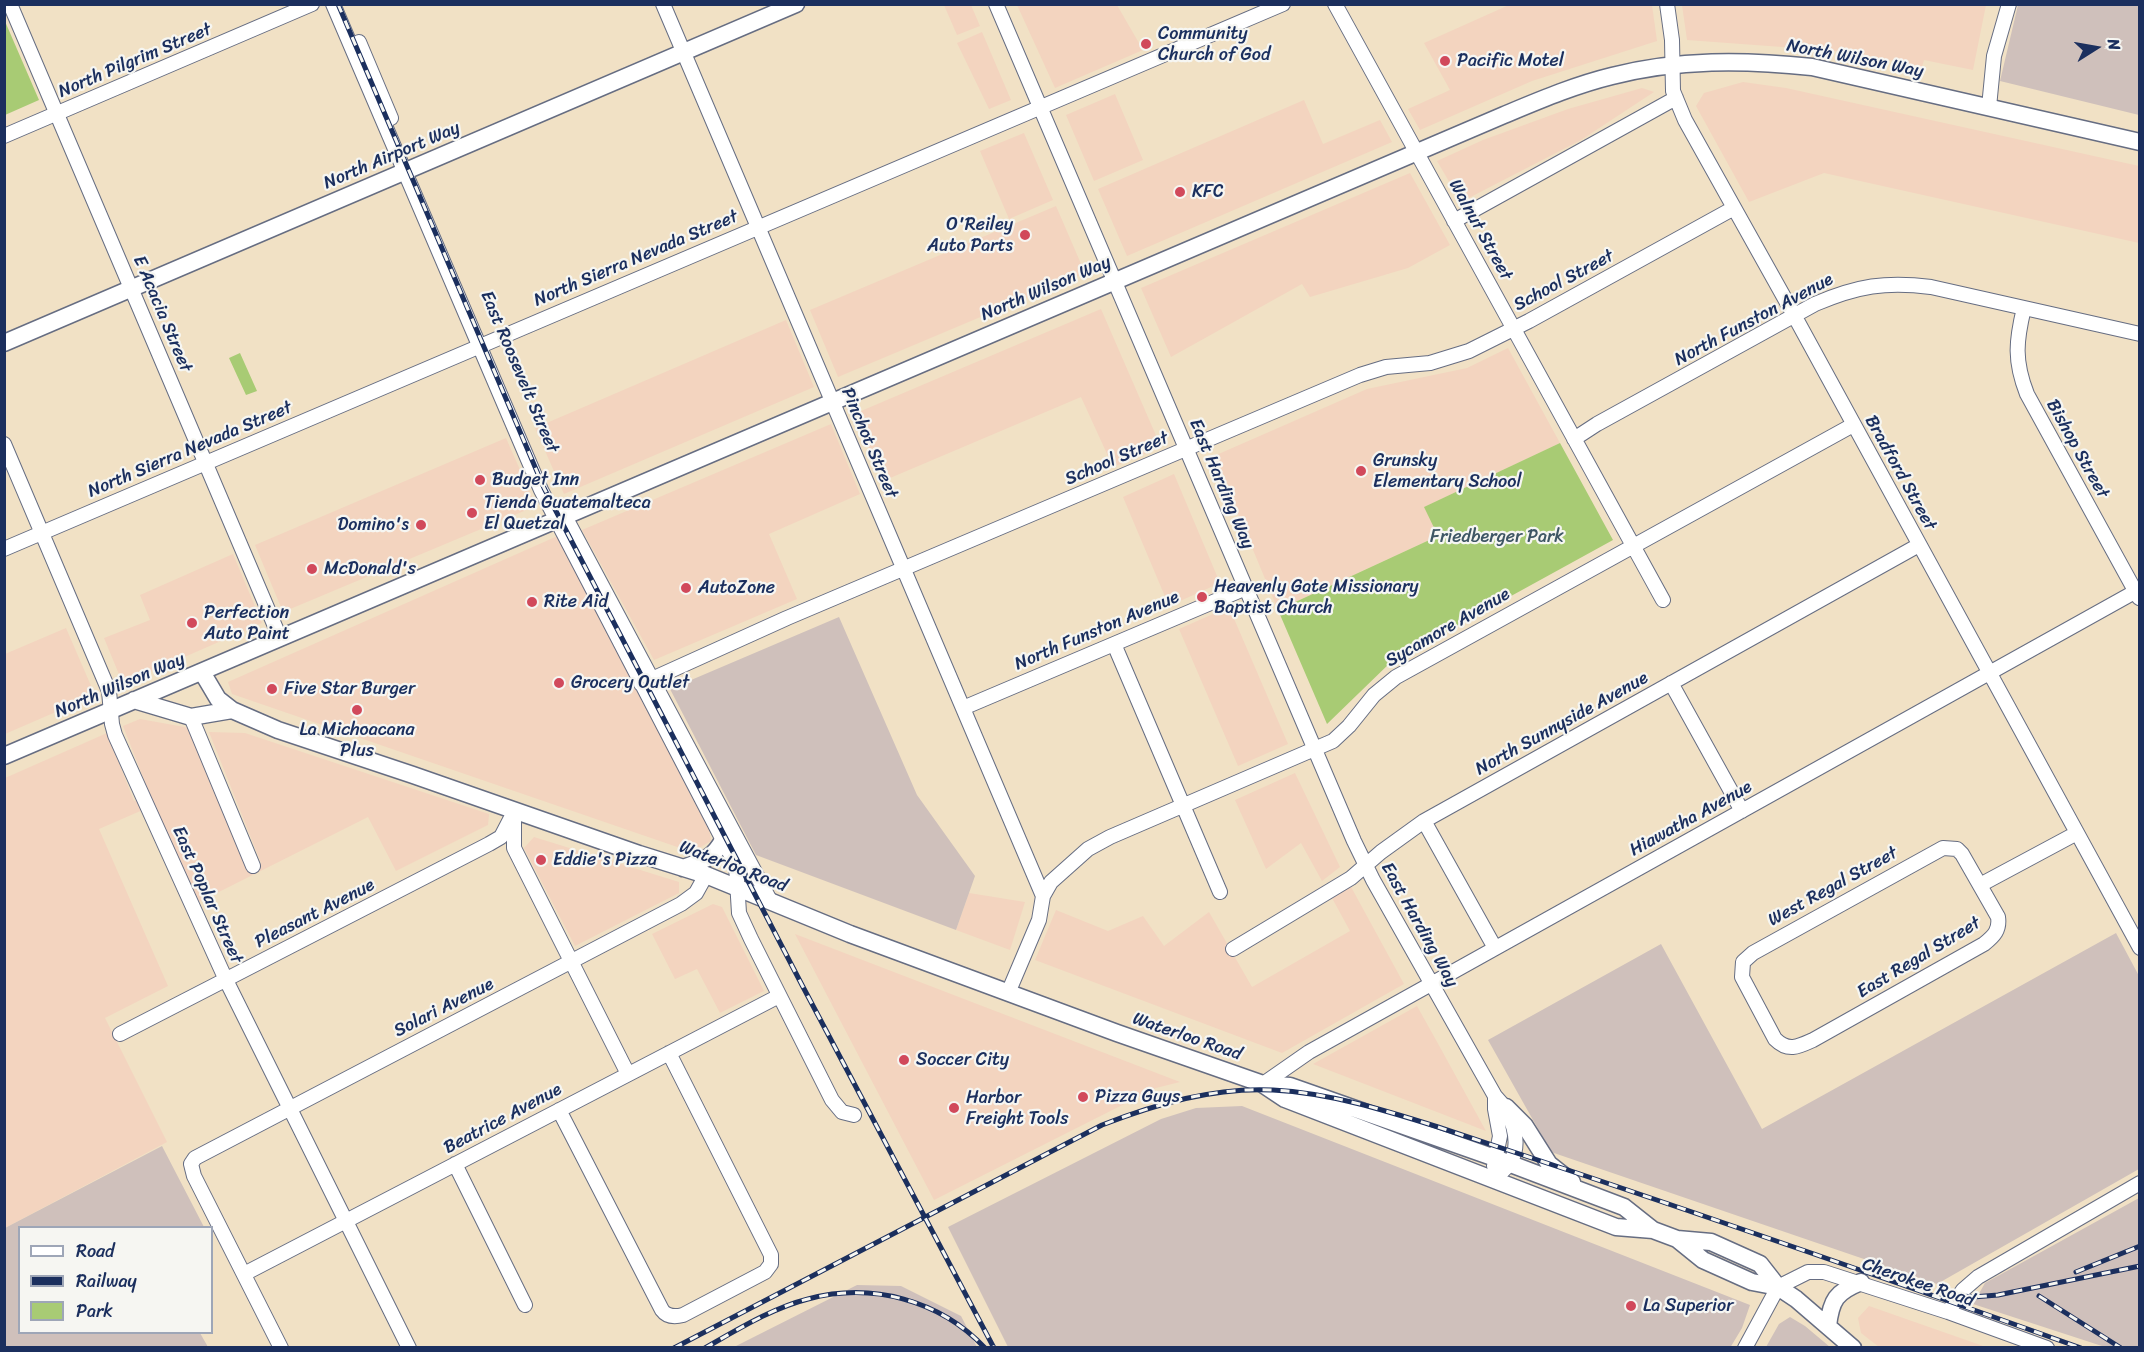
<!DOCTYPE html>
<style>
body{margin:0}
#map{position:relative;width:2144px;height:1352px;overflow:hidden;background:#f1e1c5;font-family:Sriracha,sans-serif}
canvas{display:block}
.frame{position:absolute;inset:0;border:6px solid #1b2f5e;pointer-events:none}
.legend{position:absolute;left:18px;top:1226px;width:195px;height:108px;box-sizing:border-box;background:#f6f6f2;border:2px solid #9ea6b7;margin:0;padding:8px 10px;list-style:none;font-size:18px;color:#1b2f5e}
.legend li{display:flex;align-items:center;gap:12px;height:30px}
.legend b{width:30px;border:2px solid #9ea6b7}
.north{position:absolute;left:2066px;top:18px;width:60px;height:60px;-webkit-text-stroke:4px #f6f6f2;paint-order:stroke;rotate:79deg;font-size:16px;font-weight:700;line-height:24px;text-align:center;color:#1b2f5e}
.north::after{content:'';display:block;margin:auto;width:21px;height:27px;background:#1b2f5e;clip-path:polygon(50% 0,100% 100%,50% 72%,0 100%)}
</style>
<div id="map">
<canvas width="2144" height="1352"></canvas>
<div class="frame"></div>
<ul class="legend">
<li><b style="height:8px;background:#fff"></b>Road</li>
<li><b style="height:8px;background:#1b2f5e"></b>Railway</li>
<li><b style="height:16px;background:#a8cb74"></b>Park</li>
</ul>
<div class="north">N</div>
</div>
<script>
const context = document.querySelector('canvas').getContext('2d');
context.lineJoin = 'round';
function fill(path, color) { context.fillStyle = color; context.fill(path, 'evenodd'); }
function strokePath(path, color, width, dash) { context.strokeStyle = color; context.lineWidth = width; context.lineCap = dash ? 'butt' : 'round'; context.setLineDash(dash || []); context.stroke(path); }
function label(font, color, halo, rows, align = 'center') {
  context.font = font + ' Sriracha,sans-serif'; context.lineWidth = 4.5; context.setLineDash([]); context.textBaseline = 'middle'; context.strokeStyle = halo; context.fillStyle = color; for (const [text, x, y, turn = 0] of rows) {
    context.save(); context.translate(x, y); context.rotate((+turn || 0) * Math.PI / 180); context.textAlign = isNaN(turn) ? turn : align; if (halo) context.strokeText(text, 0, 0); context.fillText(text, 0, 0); context.restore();
  }
}
fill(new Path2D(`
 M 944,5 L 971,5 L 980,26 L 957,35 Z
 M 1017,5 L 1117,5 L 1143,50 L 1055,88 Z
 M 1509,5 L 1652,5 L 1657,41 L 1532,81 L 1420,130 L 1408,109 L 1450,90 L 1424,43 Z
 M 1682,5 L 1682,4 L 1986,5 L 1973,70 L 1924,60 L 1922,67 L 1850,52 L 1687,40 Z
 M 982,32 L 1011,100 L 989,109 L 957,43 Z
 M 1743,82 L 1786,88 L 2139,166 L 2139,243 L 1824,173 L 1749,202 L 1696,106 L 1704,93 Z
 M 1642,88 L 1654,92 L 1581,140 L 1461,202 L 1437,161 L 1483,140 L 1568,109 Z
 M 1115,94 L 1143,160 L 1094,181 L 1066,115 Z
 M 1304,100 L 1323,144 L 1380,120 L 1392,142 L 1127,256 L 1098,189 Z
 M 1024,133 L 1053,200 L 1009,219 L 980,151 Z
 M 1410,173 L 1450,245 L 1408,268 L 1310,297 L 1302,284 L 1171,357 L 1141,288 Z
 M 1056,206 L 1085,273 L 838,377 L 810,310 Z
 M 1101,309 L 1161,447 L 1113,467 L 1081,397 L 883,481 L 854,414 Z
 M 786,320 L 814,387 L 564,494 L 535,428 Z
 M 1508,348 L 1560,443 L 1425,507 L 1438,536 L 1278,610 L 1214,456 L 1367,389 L 1467,368 Z
 M 831,424 L 860,494 L 769,534 L 797,599 L 654,660 L 582,530 Z
 M 506,438 L 536,506 L 283,612 L 255,545 Z
 M 1174,474 L 1220,583 L 1169,606 L 1123,497 Z
 M 562,534 L 709,828 L 711,841 L 699,848 L 686,850 L 232,694 L 228,682 Z
 M 233,554 L 262,623 L 123,684 L 104,638 L 150,620 L 140,595 Z
 M 1229,607 L 1288,744 L 1238,766 L 1179,629 Z
 M 66,628 L 95,695 L 5,734 L 5,654 Z
 M 140,719 L 190,728 L 247,870 L 261,863 L 209,732 L 245,733 L 489,814 L 488,825 L 396,871 L 368,817 L 193,905 L 123,726 Z
 M 107,733 L 134,801 L 141,799 L 145,809 L 99,829 L 168,986 L 105,1018 L 167,1142 L 5,1228 L 5,778 Z
 M 1295,773 L 1340,867 L 1322,881 L 1301,843 L 1266,869 L 1235,800 Z
 M 534,837 L 679,882 L 679,893 L 575,946 L 524,848 Z
 M 1350,885 L 1404,984 L 1282,1053 L 1035,960 L 1056,910 L 1108,931 L 1143,916 L 1164,946 L 1209,912 L 1252,987 L 1350,931 L 1332,898 Z
 M 969,893 L 1025,902 L 1010,950 L 956,930 Z
 M 713,904 L 722,907 L 764,991 L 720,1013 L 697,969 L 675,979 L 652,934 Z
 M 795,934 L 1180,1082 L 1156,1088 L 934,1200 Z
 M 1417,1006 L 1436,1040 L 1486,1131 L 1313,1064 Z
 M 1869,1306 L 1986,1347 L 1879,1347 L 1861,1333 L 1858,1318 Z`), '#f3d4bf');
fill(new Path2D(`
 M 2018,5 L 2139,5 L 2139,115 L 2000,81 Z
 M 839,617 L 917,795 L 975,876 L 956,930 L 756,855 L 670,689 Z
 M 2116,933 L 2139,976 L 2139,1169 L 1937,1284 L 1551,1152 L 1488,1040 L 1661,944 L 1762,1129 Z
 M 1242,1106 L 1750,1305 L 1742,1328 L 1730,1348 L 1008,1347 L 948,1227 L 1161,1119 L 1196,1108 Z
 M 162,1146 L 204,1227 L 20,1228 L 20,1332 L 200,1333 L 208,1347 L 5,1347 L 5,1228 Z
 M 2139,1198 L 2139,1347 L 2105,1347 L 1973,1304 L 1985,1283 Z
 M 857,1285 L 901,1286 L 961,1316 L 977,1347 L 737,1347 L 736,1346 Z
 M 1790,1317 L 1805,1326 L 1830,1347 L 1766,1347 L 1779,1324 Z`), '#cfc0bb');
fill(new Path2D(`
 M 4,19 L 39,100 L 5,115 L 4,115 Z
 M 240,353 L 257,391 L 246,395 L 229,358 Z
 M 1560,443 L 1613,540 L 1391,662 L 1327,724 L 1278,610 L 1438,536 L 1424,507 Z`), '#a8cb74');
const minor = new Path2D(`
 M 10,4 L 280,638
 M 333,4 L 541,490 L 736,865 L 739,913 L 751,939 L 832,1100 L 842,1112 L 854,1115
 M 663,4 L 1043,896
 M 996,4 L 1354,841 L 1373,880 L 1495,1096 C 1511,1112 1523,1141 1510,1163 C 1506,1169 1498,1175 1493,1180
 M 1335,4 L 1663,600
 M 1667,4 L 1672,40 L 1673,91 L 1685,120 L 1794,315 L 2140,948
 M 359,42 L 391,118
 M 1989,107 L 1994,56 L 2009,4
 M 4,136 L 312,4
 M 1454,221 L 1676,98
 M 2024,308 C 2016,341 2014,361 2027,394 L 2139,598
 M 1574,439 L 1597,424 L 1815,304 C 1857,286 1886,281 1931,287 L 2140,334
 M 4,444 L 109,691 L 112,724 L 115,735 L 226,980 L 409,1348
 M 560,507 L 771,902
 M 4,549 L 1283,4
 M 1114,644 L 1220,892
 M 1671,683 L 1742,811
 M 641,684 L 787,618 L 1360,375 L 1386,367 L 1430,363 L 1469,351 L 1529,321 L 1734,208
 M 963,708 L 1246,588
 M 191,717 L 253,866
 M 514,814 L 514,848 L 628,1074
 M 1424,821 L 1495,948
 M 1943,848 L 1957,849 L 1962,854 L 1998,917 C 2000,930 1994,936 1984,944 L 1813,1040 C 1798,1047 1788,1052 1775,1039 L 1742,977 L 1743,962 L 1753,953 Z
 M 1980,885 L 2077,833
 M 1233,949 L 1351,878 L 1381,852 L 1424,821 L 1919,545
 M 1008,993 L 1039,920 L 1043,896 L 1051,882 L 1088,849 L 1110,837 L 1333,741 L 1349,726 L 1374,695 L 1396,677 L 1853,425
 M 120,1034 L 489,844 L 501,837 L 514,812
 M 1263,1084 L 1309,1052 L 2140,589
 M 559,1110 L 662,1310 C 667,1317 675,1317 683,1315 L 765,1272 L 771,1264 L 771,1255 L 669,1053
 M 455,1164 L 525,1305
 M 1494,1166 L 1500,1136 L 1495,1109 L 1495,1096
 M 244,1274 L 779,996
 M 1948,1312 L 1963,1290 L 1978,1277 L 2140,1183
 M 281,1348 L 194,1176 L 191,1164 L 195,1158 L 681,904 L 696,893 L 706,875
 M 1745,1348 L 1778,1287 L 1808,1272 L 1824,1272 L 1948,1312 L 2047,1348`);
const major = new Path2D(`
 M 4,343 L 796,4
 M 202,672 L 218,699 L 232,710 L 278,730 L 413,775 L 639,854 L 706,875 L 850,934 L 1117,1033 L 1263,1084 L 1290,1086 L 1495,1158 L 1624,1207 L 1653,1230
 M 134,700 L 191,717 L 232,710
 M 4,756 L 1504,115 C 1540,100 1575,85 1612,76 C 1678,59 1745,60 1812,67 L 2140,142
 M 683,868 C 702,861 713,859 723,840
 M 1264,1085 L 1285,1099 L 1616,1227 L 1653,1230 L 1677,1239 L 1711,1242 L 1760,1264 L 1778,1287 L 1796,1299 L 1853,1348
 M 1506,1107 L 1525,1126 L 1549,1164 L 1572,1182
 M 1677,1239 L 1703,1260 L 1752,1282 L 1778,1287
 M 1828,1326 C 1831,1300 1836,1292 1861,1282`);
strokePath(minor, '#666d82', 16);
strokePath(major, '#666d82', 19);
strokePath(minor, '#fff', 14);
strokePath(major, '#fff', 16);
const rail = new Path2D(`
 M 338,4 L 544,488 L 802,985 L 994,1348
 M 2076,1272 L 2140,1246
 M 1942,1294 L 1973,1297 L 1998,1295 L 2140,1266
 M 2039,1296 L 2121,1348
 M 674,1348 L 1102,1125 C 1156,1104 1214,1087 1273,1090 C 1330,1093 1384,1110 1438,1127 C 1480,1141 1523,1155 1565,1169 C 1738,1227 1910,1287 2081,1348
 M 705,1348 C 737,1330 772,1308 808,1299 C 872,1282 940,1300 985,1348`);
strokePath(rail, '#1b2f5e', 5);
strokePath(rail, '#f6f6f2', 3, [9]);
for (const [x, y, r, color] of [
 [1146,44,6,"#d1495b"],
 [1445,61,6,"#d1495b"],
 [1180,192,6,"#d1495b"],
 [1025,235,6,"#d1495b"],
 [1361,471,6,"#d1495b"],
 [480,480,6,"#d1495b"],
 [472,513,6,"#d1495b"],
 [421,525,6,"#d1495b"],
 [312,569,6,"#d1495b"],
 [686,588,6,"#d1495b"],
 [1202,597,6,"#d1495b"],
 [532,602,6,"#d1495b"],
 [192,623,6,"#d1495b"],
 [559,683,6,"#d1495b"],
 [272,689,6,"#d1495b"],
 [357,710,6,"#d1495b"],
 [541,860,6,"#d1495b"],
 [904,1060,6,"#d1495b"],
 [1083,1097,6,"#d1495b"],
 [954,1108,6,"#d1495b"],
 [1631,1306,6,"#d1495b"]
]) { const dot = new Path2D(); dot.arc(x, y, r, 0, 2 * Math.PI); context.fillStyle = color; context.fill(dot); strokePath(dot, '#f6f6f2', 2); }
label('18px', '#1b2f5e', '#f6f6f2', [
 ["Community",1158,34],
 ["Church of God",1158,55],
 ["Pacific Motel",1457,61],
 ["KFC",1192,192],
 ["O'Reiley",1013,225,"right"],
 ["Auto Parts",1013,246,"right"],
 ["Grunsky",1373,461],
 ["Elementary School",1373,482],
 ["Budget Inn",492,480],
 ["Tienda Guatemalteca",484,503],
 ["El Quetzal",484,524],
 ["Domino's",409,525,"right"],
 ["McDonald's",324,569],
 ["Heavenly Gate Missionary",1214,587],
 ["Baptist Church",1214,608],
 ["AutoZone",698,588],
 ["Rite Aid",544,602],
 ["Perfection",204,613],
 ["Auto Paint",204,634],
 ["Grocery Outlet",571,683],
 ["Five Star Burger",284,689],
 ["La Michoacana",357,730,"center"],
 ["Plus",357,751,"center"],
 ["Eddie's Pizza",553,860],
 ["Soccer City",916,1060],
 ["Pizza Guys",1095,1097],
 ["Harbor",966,1098],
 ["Freight Tools",966,1119],
 ["La Superior",1643,1306]
], 'left');
label('18px', '#1b2f5e', '#f6f6f2', [
 ["North Wilson Way",1855,59,11],
 ["North Pilgrim Street",135,61,-23],
 ["North Airport Way",392,156,-23],
 ["Walnut Street",1480,230,61],
 ["North Sierra Nevada Street",636,259,-23],
 ["School Street",1564,281,-28],
 ["North Wilson Way",1046,289,-23],
 ["E Acacia Street",162,314,67],
 ["North Funston Avenue",1754,320,-28],
 ["East Roosevelt Street",519,372,67],
 ["Pinchot Street",869,443,67],
 ["Bishop Street",2077,449,61],
 ["North Sierra Nevada Street",190,450,-23],
 ["School Street",1117,459,-23],
 ["Bradford Street",1900,473,61],
 ["East Harding Way",1221,484,67],
 ["Sycamore Avenue",1448,628,-30],
 ["North Funston Avenue",1097,631,-23],
 ["North Wilson Way",120,686,-23],
 ["North Sunnyside Avenue",1562,724,-29],
 ["Hiawatha Avenue",1691,819,-29],
 ["Waterloo Road",733,867,21],
 ["West Regal Street",1833,887,-29],
 ["East Poplar Street",207,895,66],
 ["Pleasant Avenue",315,914,-27],
 ["East Harding Way",1419,925,61],
 ["East Regal Street",1919,958,-31],
 ["Solari Avenue",444,1008,-27],
 ["Waterloo Road",1187,1037,19],
 ["Beatrice Avenue",503,1119,-28],
 ["Cherokee Road",1918,1283,19]
]);
label('18px', '#3e5664', '#f6f6f2', [
 ["Friedberger Park",1497,537]
]);
</script>
